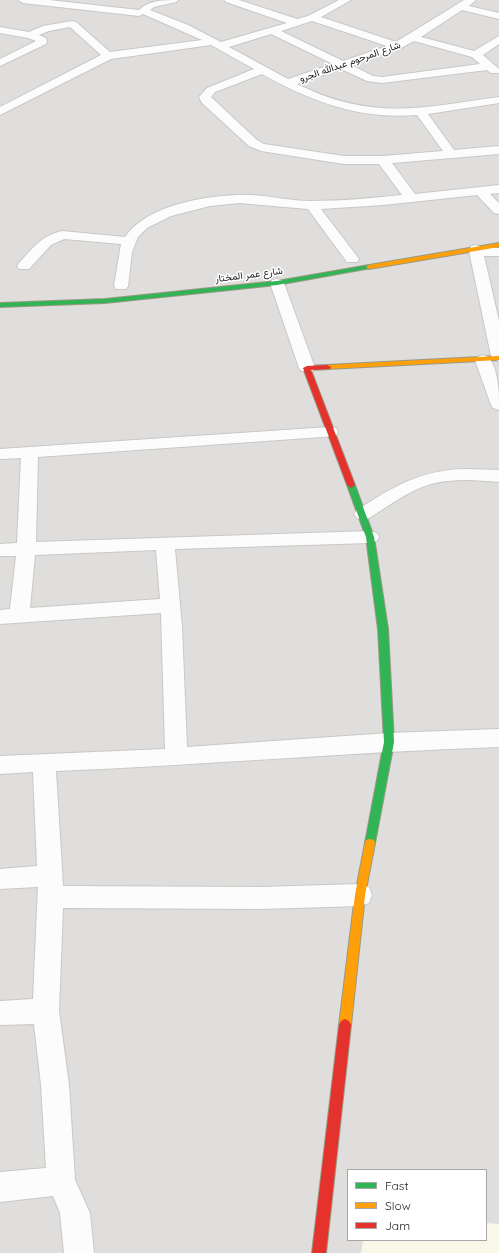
<!DOCTYPE html>
<meta charset="utf-8">
<style>
body{margin:0}
#map{position:relative;width:499px;height:1253px;overflow:hidden;background:#f0eeeb;font-family:Quicksand,sans-serif}
canvas{display:block}
.legend{position:absolute;left:347px;top:1169px;width:140px;height:72px;box-sizing:border-box;background:#fff;border:1px solid #a7a7a7;margin:0;padding:5px 7px;list-style:none;font-size:12px;color:#222}
.legend li{display:flex;align-items:center;gap:8px;height:20px}
.legend b{width:20px;border:1px solid #a7a7a7}
</style>
<div id="map">
<canvas width="499" height="1253"></canvas>
<ul class="legend">
<li><b style="height:5px;background:#30b455"></b>Fast</li>
<li><b style="height:5px;background:#ff9f0a"></b>Slow</li>
<li><b style="height:5px;background:#e5322d"></b>Jam</li>
</ul>
</div>
<script>
const context = document.querySelector('canvas').getContext('2d');
context.lineJoin = 'round';
function fill(path, color) { context.fillStyle = color; context.fill(path, 'evenodd'); }
function strokePath(path, color, width, dash) { context.strokeStyle = color; context.lineWidth = width; context.lineCap = dash ? 'butt' : 'round'; context.setLineDash(dash || []); context.stroke(path); }
function label(font, color, halo, rows, align = 'center') {
  context.font = font + ' Quicksand,Vazirmatn,sans-serif'; context.lineWidth = 3; context.setLineDash([]); context.textBaseline = 'middle'; context.strokeStyle = halo; context.fillStyle = color; for (const [text, x, y, turn = 0] of rows) {
    context.save(); context.translate(x, y); context.rotate((+turn || 0) * Math.PI / 180); context.textAlign = isNaN(turn) ? turn : align; if (halo) context.strokeText(text, 0, 0); context.fillText(text, 0, 0); context.restore();
  }
}
fill(new Path2D(`
 M 0,0 L 499,0 L 499,1253 L 0,1253 ZM 348,1170 L 486,1170 L 486,1240 L 348,1240 Z`), '#dfdedc');
fill(new Path2D(`
 M 486,1223 L 499,1224 L 499,1253 L 361,1253 L 363,1240 L 486,1240 Z`), '#f8f7e8');
const street = new Path2D(`
 M 18,0 L 49,0 L 139,10 C 149,0 164,0 178,0 L 176,2 L 154,7 L 150,10 L 188,25 L 221,42 L 287,23 L 226,2 L 224,0 L 239,0 L 297,19 L 308,16 L 339,0 L 351,0 L 321,17 L 396,42 L 464,0 L 476,0 L 469,6 L 499,13 L 499,19 L 462,10 L 421,37 L 474,51 L 499,36 L 499,44 L 483,55 L 499,69 L 499,73 L 491,73 L 487,70 L 382,83 L 367,81 L 341,69 L 297,84 C 372,121 421,108 499,97 L 499,103 L 428,114 L 454,150 L 499,146 L 499,154 L 392,163 L 415,194 L 499,185 L 499,193 L 490,194 L 499,203 L 499,214 L 494,213 L 477,195 L 383,205 L 321,209 L 359,259 L 357,262 L 347,262 L 308,209 L 239,203 L 210,206 L 171,216 L 147,228 L 138,237 L 132,252 L 128,286 L 126,289 L 116,289 L 114,286 L 121,244 L 64,239 L 51,245 L 29,269 L 19,269 L 17,266 L 19,263 C 33,248 41,236 62,231 L 125,237 C 148,203 213,194 251,195 C 271,196 291,201 311,201 C 342,201 372,198 402,195 L 379,164 L 344,164 L 261,151 L 249,146 L 202,103 L 199,97 L 207,88 L 254,69 L 211,45 L 111,59 L 0,115 L 0,107 L 101,55 L 70,27 L 49,31 L 39,35 L 46,38 L 47,42 L 46,44 L 0,66 L 0,59 L 36,41 L 28,38 L 0,33 L 0,27 L 29,32 L 43,26 L 72,21 L 76,22 L 110,52 L 202,40 L 143,14 L 139,16 L 23,3 ZM 312,21 L 387,46 L 343,61 L 281,31 ZM 271,34 L 333,64 L 288,79 L 229,47 ZM 414,41 L 472,57 L 480,64 L 382,77 L 373,76 L 351,65 L 401,48 ZM 262,74 C 310,101 360,120 417,115 L 443,151 L 383,156 L 344,156 L 264,144 L 257,140 L 211,97 L 215,92 Z
 M 476,245 L 482,247 L 499,248 L 499,256 L 484,256 L 499,321 L 499,361 L 493,359 L 491,356 L 469,251 L 471,246 Z
 M 277,279 L 282,280 L 284,283 L 315,368 L 313,371 L 301,371 L 299,368 L 270,283 L 272,280 Z
 M 483,355 L 489,357 C 499,373 499,391 499,410 L 493,408 L 491,405 L 475,360 L 477,357 Z
 M 330,427 L 336,428 L 338,432 L 336,436 L 38,457 L 36,542 L 370,531 L 377,533 L 379,537 L 377,541 L 370,543 L 175,549 L 182,627 L 187,747 L 389,733 L 499,729 L 499,747 C 351,752 204,765 56,771 L 63,886 L 261,887 L 360,884 L 369,887 L 372,895 L 369,903 L 360,906 L 261,909 L 63,908 L 59,1011 L 69,1085 L 75,1180 L 90,1213 L 94,1253 L 64,1253 L 60,1213 L 53,1196 L 0,1202 L 0,1172 L 46,1168 L 41,1085 L 34,1024 L 0,1025 L 0,1001 L 33,999 L 38,887 L 0,889 L 0,869 L 37,866 L 33,772 L 0,774 L 0,756 L 165,749 L 161,613 L 0,624 L 0,610 L 10,609 L 16,556 L 0,556 L 0,544 L 17,543 L 21,458 L 0,459 L 0,449 ZM 156,550 L 160,599 L 30,608 L 35,555 Z
 M 465,469 L 499,470 L 499,482 C 477,480 453,478 431,484 C 409,490 389,506 369,518 L 363,520 L 357,518 L 354,514 L 357,510 C 393,487 420,470 465,469 Z`);
const fast = new Path2D(`
 M 369,265 L 371,266 L 371,268 L 277,285 L 105,303 L 0,307 L 0,303 L 105,299 L 277,281 Z
 M 351,482 L 355,485 L 374,537 L 388,629 L 394,742 L 375,843 L 374,846 L 370,847 L 366,846 L 365,843 L 384,742 L 378,629 L 366,537 L 347,485 Z`);
const slow = new Path2D(`
 M 499,243 L 499,247 L 369,269 L 366,267 L 369,265 Z
 M 499,356 L 499,360 L 327,369 L 323,367 L 327,365 Z
 M 370,839 L 374,840 L 375,843 L 365,895 L 351,1025 L 349,1029 L 345,1031 L 341,1029 L 339,1025 L 355,895 L 365,843 L 366,840 Z`);
const jam = new Path2D(`
 M 327,365 L 331,367 L 330,369 L 311,370 L 355,485 L 351,488 L 347,485 L 303,368 L 307,366 Z
 M 345,1019 L 349,1021 L 351,1025 L 326,1253 L 312,1253 L 339,1025 L 341,1021 Z`);
strokePath(street, '#c9c8c7', 2);
strokePath(fast, '#999a82', 2);
strokePath(slow, '#999a82', 2);
strokePath(jam, '#999a82', 2);
fill(street, '#fdfcfc');
fill(fast, '#30b455');
fill(slow, '#ff9f0a');
fill(jam, '#e5322d');
label('10px', '#222', '#fff', [
 ["شارع المرحوم عبدالله الجرو",350,62,-19],
 ["شارع عمر المختار",249,275,-7]
]);
</script>
